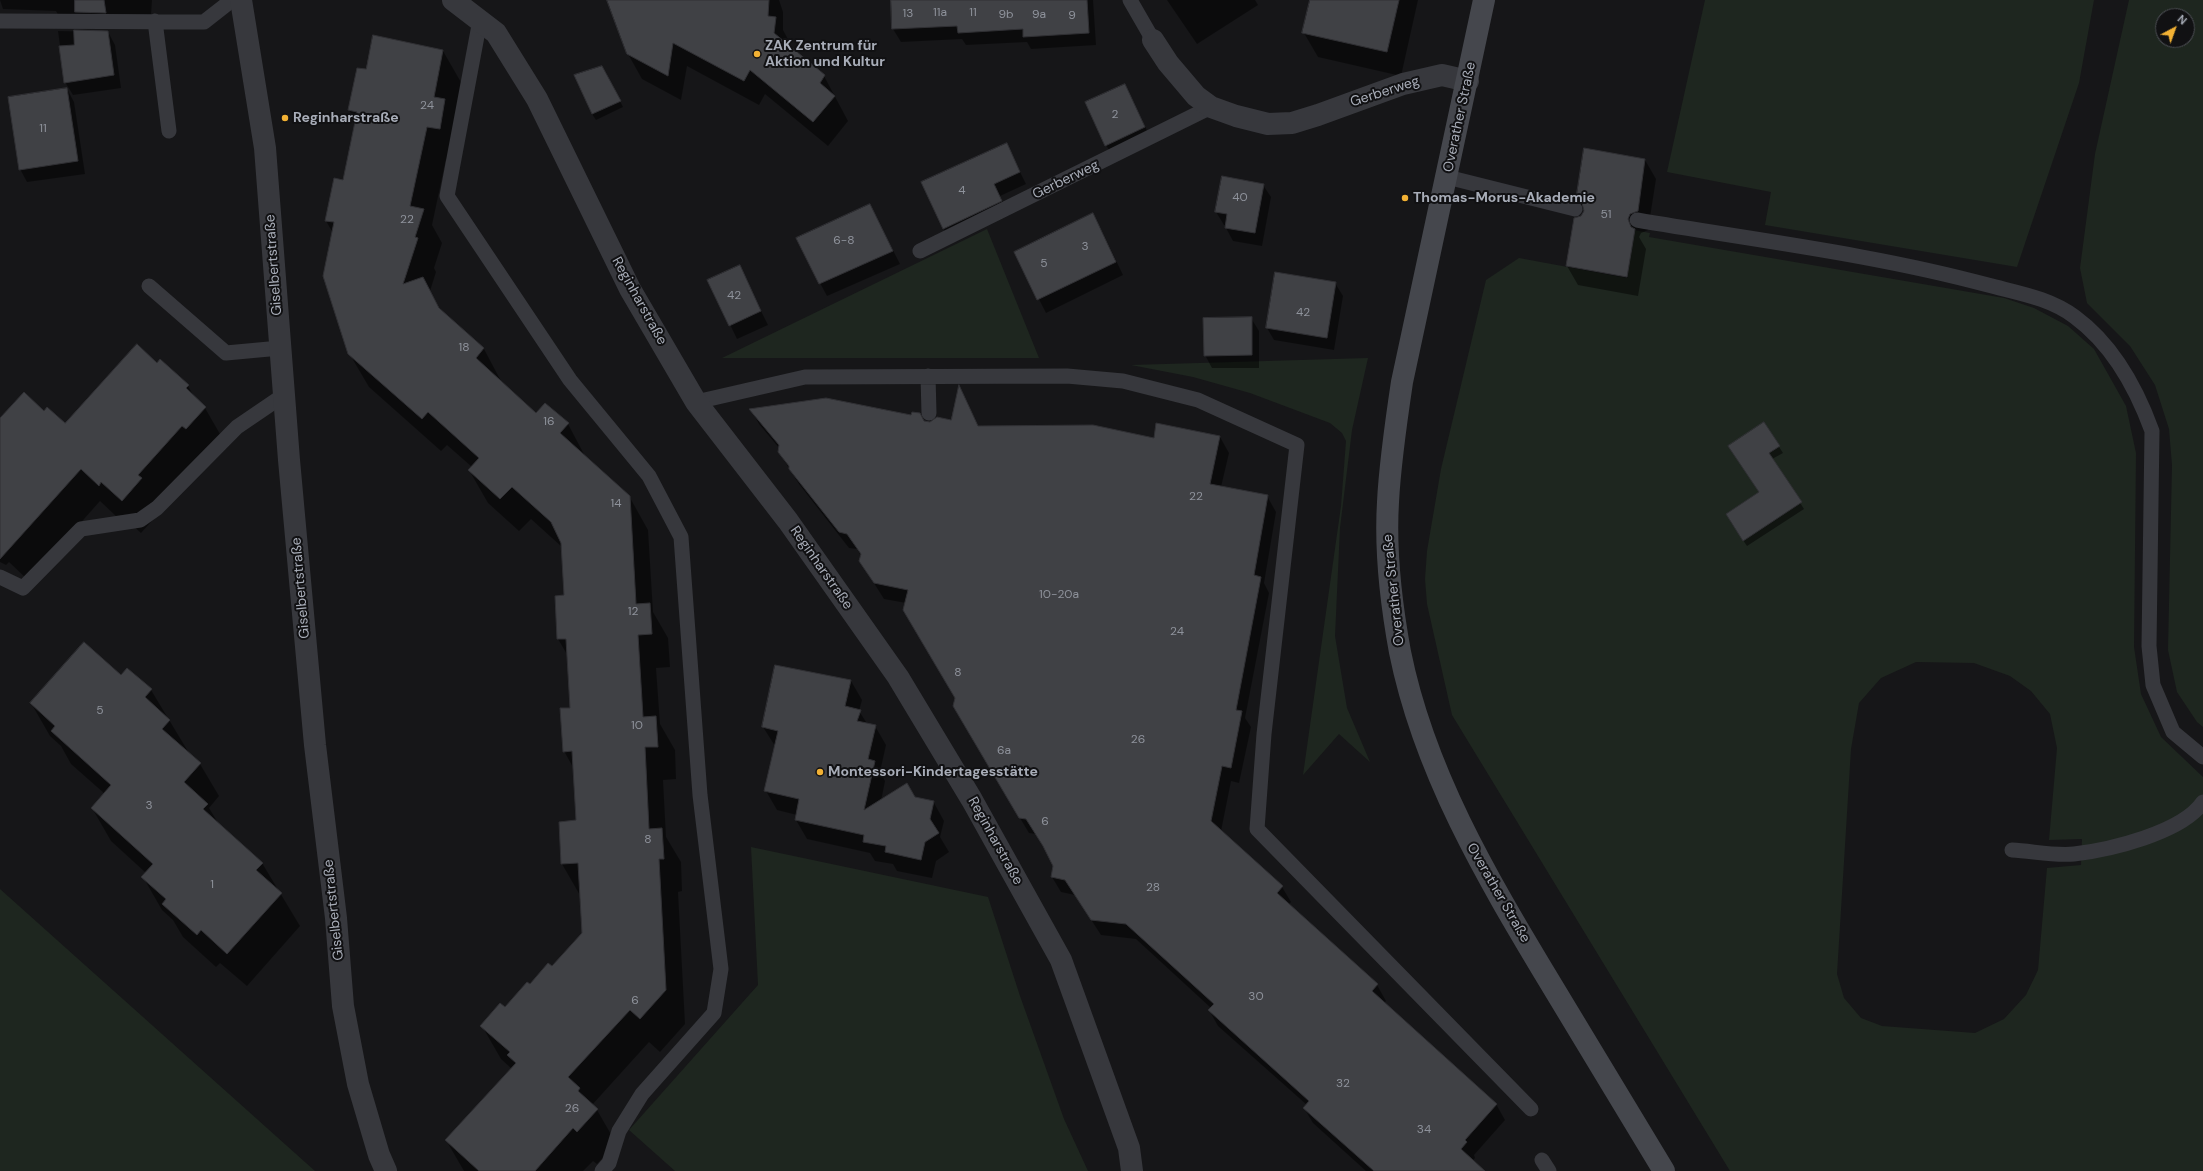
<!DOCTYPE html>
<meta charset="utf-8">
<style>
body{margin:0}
#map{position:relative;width:2203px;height:1171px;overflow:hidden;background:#161618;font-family:"DM Sans",sans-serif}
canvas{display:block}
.north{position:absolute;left:2155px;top:8px;width:40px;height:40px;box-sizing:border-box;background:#111113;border:1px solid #4d4f55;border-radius:50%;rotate:41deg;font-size:11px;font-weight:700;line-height:16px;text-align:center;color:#a8adb8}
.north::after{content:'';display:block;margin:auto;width:14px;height:18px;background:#f2b134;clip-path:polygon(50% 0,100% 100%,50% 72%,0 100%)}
</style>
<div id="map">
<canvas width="2203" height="1171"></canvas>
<div class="north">N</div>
</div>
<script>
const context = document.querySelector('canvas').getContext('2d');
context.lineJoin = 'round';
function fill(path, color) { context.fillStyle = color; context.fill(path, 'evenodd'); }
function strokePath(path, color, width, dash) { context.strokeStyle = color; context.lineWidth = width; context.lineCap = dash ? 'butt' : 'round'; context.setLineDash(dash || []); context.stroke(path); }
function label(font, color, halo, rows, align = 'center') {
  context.font = font + ' "DM Sans",sans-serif'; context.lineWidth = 4; context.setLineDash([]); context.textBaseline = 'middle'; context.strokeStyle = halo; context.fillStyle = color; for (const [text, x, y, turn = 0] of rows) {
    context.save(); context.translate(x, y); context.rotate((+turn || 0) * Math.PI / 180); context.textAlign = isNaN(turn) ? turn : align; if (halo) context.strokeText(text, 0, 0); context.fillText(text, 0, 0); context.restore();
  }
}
fill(new Path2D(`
 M 1705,0 L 2094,0 L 2079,83 L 2017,267 L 1765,225 L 1771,192 L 1667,172 Z
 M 2129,0 L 2203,0 L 2203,727 L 2197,722 L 2177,692 L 2168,650 L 2172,465 L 2169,429 L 2155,385 L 2130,346 L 2087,303 L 2080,268 L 2095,154 ZM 2163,16 L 2187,16 L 2187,40 L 2163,40 Z
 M 987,229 L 1039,358 L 722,358 Z
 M 1634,230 L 1650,233 L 1649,237 L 2004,298 L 2034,308 L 2068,326 L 2094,349 L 2126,406 L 2136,453 L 2134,647 L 2141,694 L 2161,737 L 2203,777 L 2203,1171 L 1730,1171 L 1452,715 L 1427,604 L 1425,579 L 1427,551 L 1441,469 L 1486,280 L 1519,258 L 1627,278 ZM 1916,662 L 1974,663 L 2010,676 L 2031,691 L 2050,714 L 2057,748 L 2049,840 L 2082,839 L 2081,865 L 2047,868 L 2038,970 L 2026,995 L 2004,1019 L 1975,1033 L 1882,1026 L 1861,1018 L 1844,998 L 1837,974 L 1851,749 L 1859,703 L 1881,678 Z
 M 1368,358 L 1352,430 L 1340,528 L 1335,636 L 1347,708 L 1370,762 L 1339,734 L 1303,775 L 1341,506 L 1346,441 L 1342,433 L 1330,423 L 1250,393 L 1193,377 L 1131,365 Z
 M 751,847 L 988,897 L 1020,996 L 1064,1119 L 1088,1171 L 675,1171 L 629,1130 L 758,985 Z
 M 0,889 L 315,1171 L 0,1171 Z`), '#1e261f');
fill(new Path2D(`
 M 0,0 L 152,0 L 151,15 L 111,14 L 112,24 L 63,24 L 56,11 L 3,9 Z
 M 613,0 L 779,0 L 783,12 L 783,30 L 790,43 L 789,47 L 824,76 L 848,121 L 828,146 L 765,94 L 759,105 L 687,66 L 681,100 L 642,79 L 628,54 Z
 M 892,0 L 1093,0 L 1096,45 L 1031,49 L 1027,42 L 966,45 L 962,39 L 901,42 L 893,29 Z
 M 1167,0 L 1255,0 L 1258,5 L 1197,44 Z
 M 1311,0 L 1418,0 L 1401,76 L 1318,57 L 1304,33 Z
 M 58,31 L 108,32 L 115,45 L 121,88 L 73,95 L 65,82 Z
 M 443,51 L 462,84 L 459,162 L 446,159 L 432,225 L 442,243 L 434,268 L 436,272 L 430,291 L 442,312 L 484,349 L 502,383 L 536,415 L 568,424 L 586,458 L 629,496 L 648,530 L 653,612 L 668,638 L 670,667 L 656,668 L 660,724 L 675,750 L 676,779 L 663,780 L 666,837 L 681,862 L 682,891 L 678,892 L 685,1024 L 660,1052 L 649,1042 L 592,1105 L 597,1110 L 616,1143 L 597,1164 L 593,1161 L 583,1171 L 464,1171 L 446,1140 L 512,1069 L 501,1059 L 482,1026 L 552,968 L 583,934 L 581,897 L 562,864 L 577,821 L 574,769 L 564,751 L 571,709 L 568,656 L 558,639 L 565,596 L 562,547 L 531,519 L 519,531 L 488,503 L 469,470 L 472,467 L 447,445 L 441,451 L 369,387 L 349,353 L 333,233 L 326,221 L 343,181 L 356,122 L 349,110 L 357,69 L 367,70 Z
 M 606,73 L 623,107 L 596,120 L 592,114 Z
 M 1125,85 L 1152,141 L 1114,158 L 1106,145 Z
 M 67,89 L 74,102 L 85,174 L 27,182 L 20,169 Z
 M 1006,144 L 1026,184 L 1000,196 L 1008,213 L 950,240 L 943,228 Z
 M 1645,160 L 1656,179 L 1648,230 L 1641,233 L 1639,237 L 1646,249 L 1638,296 L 1578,285 L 1567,266 L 1584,212 L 1578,200 Z
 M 1263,185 L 1271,197 L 1262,246 L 1233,241 L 1226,228 L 1226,225 L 1224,225 L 1216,212 Z
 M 870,205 L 900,264 L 827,296 L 820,283 Z
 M 1100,227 L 1123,275 L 1046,313 L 1015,252 Z
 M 739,267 L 768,325 L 737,339 L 709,281 Z
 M 1335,283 L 1343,296 L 1334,350 L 1274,340 L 1267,328 Z
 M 1251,318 L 1259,331 L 1259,368 L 1212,368 L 1205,355 Z
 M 157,364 L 188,386 L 195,398 L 205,408 L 224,441 L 141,533 L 121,515 L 118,518 L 100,501 L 29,581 L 9,562 L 6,565 L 0,562 L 0,420 L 44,412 L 65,425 Z
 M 959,388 L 979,427 L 1154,439 L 1220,437 L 1229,453 L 1221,487 L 1267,496 L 1276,512 L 1264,583 L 1269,593 L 1245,718 L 1251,727 L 1239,783 L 1231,781 L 1221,831 L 1282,887 L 1291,902 L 1288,905 L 1377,985 L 1386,1001 L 1384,1003 L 1496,1104 L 1505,1120 L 1474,1155 L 1475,1158 L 1472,1161 L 1483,1171 L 1366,1171 L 1313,1123 L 1304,1108 L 1307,1105 L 1218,1026 L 1209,1010 L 1211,1008 L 1136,939 L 1101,935 L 1075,895 L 1061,892 L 1052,877 L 1054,866 L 1047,853 L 1036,834 L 1029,833 L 978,748 L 956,698 L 906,603 L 884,599 L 860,561 L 861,556 L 857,549 L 849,548 L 799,484 L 779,452 L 780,449 L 759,424 L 751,409 L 930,423 L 952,421 Z
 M 1764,424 L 1783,453 L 1772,459 L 1804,509 L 1747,546 L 1730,521 L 1760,493 Z
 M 776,666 L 851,681 L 862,700 L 859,711 L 868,725 L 875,726 L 886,745 L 880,772 L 885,781 L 881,801 L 915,798 L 933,801 L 944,821 L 940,837 L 949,852 L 936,861 L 932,878 L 897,871 L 893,864 L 875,861 L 870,853 L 807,839 L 796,820 L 797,815 L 777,810 L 766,791 L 775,746 L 763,727 Z
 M 127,669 L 151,690 L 189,753 L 200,764 L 219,796 L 209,808 L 220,826 L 262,863 L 300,926 L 247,986 L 220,963 L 216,967 L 183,937 L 173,920 L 162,910 L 143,877 L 146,873 L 111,841 L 92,808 L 105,794 L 71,764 L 61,746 L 50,736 L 31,703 L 121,676 Z`), '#0007');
const building = new Path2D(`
 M 75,0 L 104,0 L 106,13 L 75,12 Z
 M 607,0 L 769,0 L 768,16 L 776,17 L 774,33 L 825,75 L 820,83 L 835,96 L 813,122 L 750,70 L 744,81 L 673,43 L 668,76 L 627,54 Z
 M 891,0 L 1087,0 L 1089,33 L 1023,37 L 1023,29 L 958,33 L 957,26 L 892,29 Z
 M 1310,0 L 1399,0 L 1387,52 L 1302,33 Z
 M 74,30 L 108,31 L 114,75 L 64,83 L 59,46 L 74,45 Z
 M 373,35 L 443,50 L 434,97 L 445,99 L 440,129 L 427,127 L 410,206 L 424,209 L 415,237 L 418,238 L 403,284 L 423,277 L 439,308 L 484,348 L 476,358 L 536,413 L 545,403 L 569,423 L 560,433 L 630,496 L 636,604 L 650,603 L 652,634 L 638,635 L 643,717 L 656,716 L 658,747 L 645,747 L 649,829 L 662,828 L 664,859 L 659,859 L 666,990 L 640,1019 L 630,1010 L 568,1077 L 580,1088 L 578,1091 L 598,1109 L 577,1132 L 573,1128 L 535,1171 L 479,1171 L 445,1140 L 516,1063 L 507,1055 L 510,1052 L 480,1026 L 500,1003 L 505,1007 L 527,982 L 530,984 L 548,963 L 552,966 L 582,933 L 578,863 L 561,864 L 559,822 L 576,820 L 572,751 L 563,752 L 560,708 L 570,708 L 566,639 L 557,639 L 555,596 L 564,595 L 561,543 L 551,522 L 512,487 L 500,499 L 468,470 L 479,458 L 428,412 L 422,419 L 348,354 L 323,276 L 334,222 L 325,221 L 334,178 L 343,180 L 357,112 L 348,110 L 357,68 L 366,69 Z
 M 602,66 L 621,101 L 592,114 L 574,75 Z
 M 1125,84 L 1145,127 L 1105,146 L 1085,102 Z
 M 67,88 L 78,161 L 19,170 L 8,97 Z
 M 1007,143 L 1020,172 L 994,184 L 1002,201 L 943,229 L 921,182 Z
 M 1584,148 L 1645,159 L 1638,211 L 1630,214 L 1628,219 L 1631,227 L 1635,229 L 1627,277 L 1566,266 L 1574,218 L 1581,216 L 1584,211 L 1582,203 L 1576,200 Z
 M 1222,176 L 1264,184 L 1255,233 L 1225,228 L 1227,214 L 1215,212 Z
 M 870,204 L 893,251 L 819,284 L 796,238 Z
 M 1093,213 L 1116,262 L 1037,300 L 1014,252 Z
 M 740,265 L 761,311 L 729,326 L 707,280 Z
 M 1275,272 L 1336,282 L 1327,338 L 1266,328 Z
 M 1252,317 L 1252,355 L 1204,356 L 1203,318 Z
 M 137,344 L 157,363 L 160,359 L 189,385 L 186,388 L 206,407 L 186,429 L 182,426 L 138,475 L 142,478 L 122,501 L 101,482 L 99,486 L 81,469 L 0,559 L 0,418 L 24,392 L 44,411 L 47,407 L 65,423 Z
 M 959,385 L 978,426 L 1093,425 L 1154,438 L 1156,423 L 1220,436 L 1210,484 L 1268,495 L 1254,575 L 1261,577 L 1236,710 L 1242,711 L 1231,768 L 1222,766 L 1211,821 L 1283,886 L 1277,893 L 1378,984 L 1372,991 L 1497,1104 L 1465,1140 L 1467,1142 L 1461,1149 L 1485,1171 L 1374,1171 L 1303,1108 L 1309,1101 L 1208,1010 L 1214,1004 L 1126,924 L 1091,920 L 1065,880 L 1051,877 L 1053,866 L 1043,846 L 1026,819 L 1019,818 L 953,706 L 955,698 L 903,610 L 908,590 L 874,583 L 859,561 L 861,554 L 847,534 L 839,532 L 789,469 L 789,466 L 778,452 L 779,445 L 749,409 L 826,398 L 911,415 L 912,412 L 920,413 L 924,421 L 930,422 L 937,417 L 951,420 Z
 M 1764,422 L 1780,446 L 1769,453 L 1802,502 L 1743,541 L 1726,514 L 1759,492 L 1728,446 Z
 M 84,642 L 121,675 L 127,668 L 152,689 L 145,697 L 170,720 L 162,729 L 201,763 L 184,782 L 208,804 L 203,809 L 263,863 L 256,870 L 282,893 L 227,954 L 201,930 L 197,935 L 162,904 L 166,899 L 141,877 L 153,864 L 91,808 L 111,785 L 51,731 L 55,726 L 30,703 Z
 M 775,665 L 851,680 L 845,706 L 861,710 L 857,721 L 876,725 L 868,759 L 875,761 L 864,810 L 907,783 L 915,797 L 934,801 L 930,819 L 939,833 L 925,842 L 921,860 L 885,852 L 886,846 L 863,842 L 864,835 L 795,820 L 799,799 L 764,791 L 778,731 L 762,727 Z`);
fill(building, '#404145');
strokePath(building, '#303034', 1);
strokePath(new Path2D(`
 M 1130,0 L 1153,40
 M 480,20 L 447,196 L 570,380 L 649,476 L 681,537 L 700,795 L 721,969 L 714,1013 L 642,1094 L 619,1131 L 609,1163 L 602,1171
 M 0,21 L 204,22 L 232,0
 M 155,21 L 169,131
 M 1447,177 L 1575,209
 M 1637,220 C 1754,240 1873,254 1988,285 C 2018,293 2050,298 2075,317 C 2113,345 2136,387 2152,431 L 2149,646 L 2153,685 L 2173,732 L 2203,757
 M 920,251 L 1211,107
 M 149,286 L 226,353 L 280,348
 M 928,376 L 929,413
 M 696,402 L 805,377 L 1067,376 L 1123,381 L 1198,400 L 1297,445 L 1264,734 L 1257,829 L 1531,1109
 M 0,577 L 23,588 L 81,529 L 140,520 L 157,508 L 237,427 L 284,395
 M 2012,850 C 2032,851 2054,856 2074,854 C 2109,850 2182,833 2203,802
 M 1542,1160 L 1549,1171`), '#37383d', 15);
strokePath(new Path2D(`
 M 241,0 L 265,148 L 289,460 L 315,745 L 336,918 L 343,1006 L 358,1084 L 379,1155 L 386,1171
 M 453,0 L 496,33 L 537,99 L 630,289 L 696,402 L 788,521 L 898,677 L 972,800 L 1061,960 L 1129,1148 L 1132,1171
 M 1153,40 L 1168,63 L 1196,96 L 1211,107 L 1236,116 L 1268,124 L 1292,123 L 1318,115 L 1403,84 L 1442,75 L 1468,81`), '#37383d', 22);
strokePath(new Path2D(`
 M 1484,0 L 1402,382 C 1396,422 1390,462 1388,502 C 1385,551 1391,603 1400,652 C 1424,771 1486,876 1548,979 C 1587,1043 1625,1107 1664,1171`), '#45474d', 22);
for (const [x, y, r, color] of [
 [757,54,4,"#f2b134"],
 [285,118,4,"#f2b134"],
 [1405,198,4,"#f2b134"],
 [820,772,4,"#f2b134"]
]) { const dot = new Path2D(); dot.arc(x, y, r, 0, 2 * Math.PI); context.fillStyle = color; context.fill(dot); strokePath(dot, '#111113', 1.5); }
label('12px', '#8e929b', null, [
 ["11a",940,13],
 ["11",973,13],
 ["13",908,14],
 ["9b",1006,15],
 ["9a",1039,15],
 ["9",1072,16],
 ["24",427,106],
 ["2",1115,115],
 ["11",43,129],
 ["4",962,191],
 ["40",1240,198],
 ["51",1606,215],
 ["22",407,220],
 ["6-8",844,241],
 ["3",1085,247],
 ["5",1044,264],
 ["42",734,296],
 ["42",1303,313],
 ["18",464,348],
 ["16",549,422],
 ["22",1196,497],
 ["14",616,504],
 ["10-20a",1059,595],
 ["12",633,612],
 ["24",1177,632],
 ["8",958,673],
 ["5",100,711],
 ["10",637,726],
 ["26",1138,740],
 ["6a",1004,751],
 ["3",149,806],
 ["6",1045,822],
 ["8",648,840],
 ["1",212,885],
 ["28",1153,888],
 ["30",1256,997],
 ["6",635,1001],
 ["32",1343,1084],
 ["26",572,1109],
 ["34",1424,1130]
]);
label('bold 14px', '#a8adb8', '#111113', [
 ["ZAK Zentrum für",765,46],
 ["Aktion und Kultur",765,62],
 ["Reginharstraße",293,118],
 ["Thomas-Morus-Akademie",1413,198],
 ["Montessori-Kindertagesstätte",828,772]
], 'left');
label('14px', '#a8adb8', '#111113', [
 ["Gerberweg",1385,92,-18],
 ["Overather Straße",1460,117,-78],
 ["Gerberweg",1066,180,-26],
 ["Giselbertstraße",274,265,-94],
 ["Reginharstraße",639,301,61],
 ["Reginharstraße",821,568,55],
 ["Giselbertstraße",301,588,-95],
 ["Overather Straße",1394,590,-96],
 ["Reginharstraße",995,841,61],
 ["Overather Straße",1498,893,60],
 ["Giselbertstraße",334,910,-96]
]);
</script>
